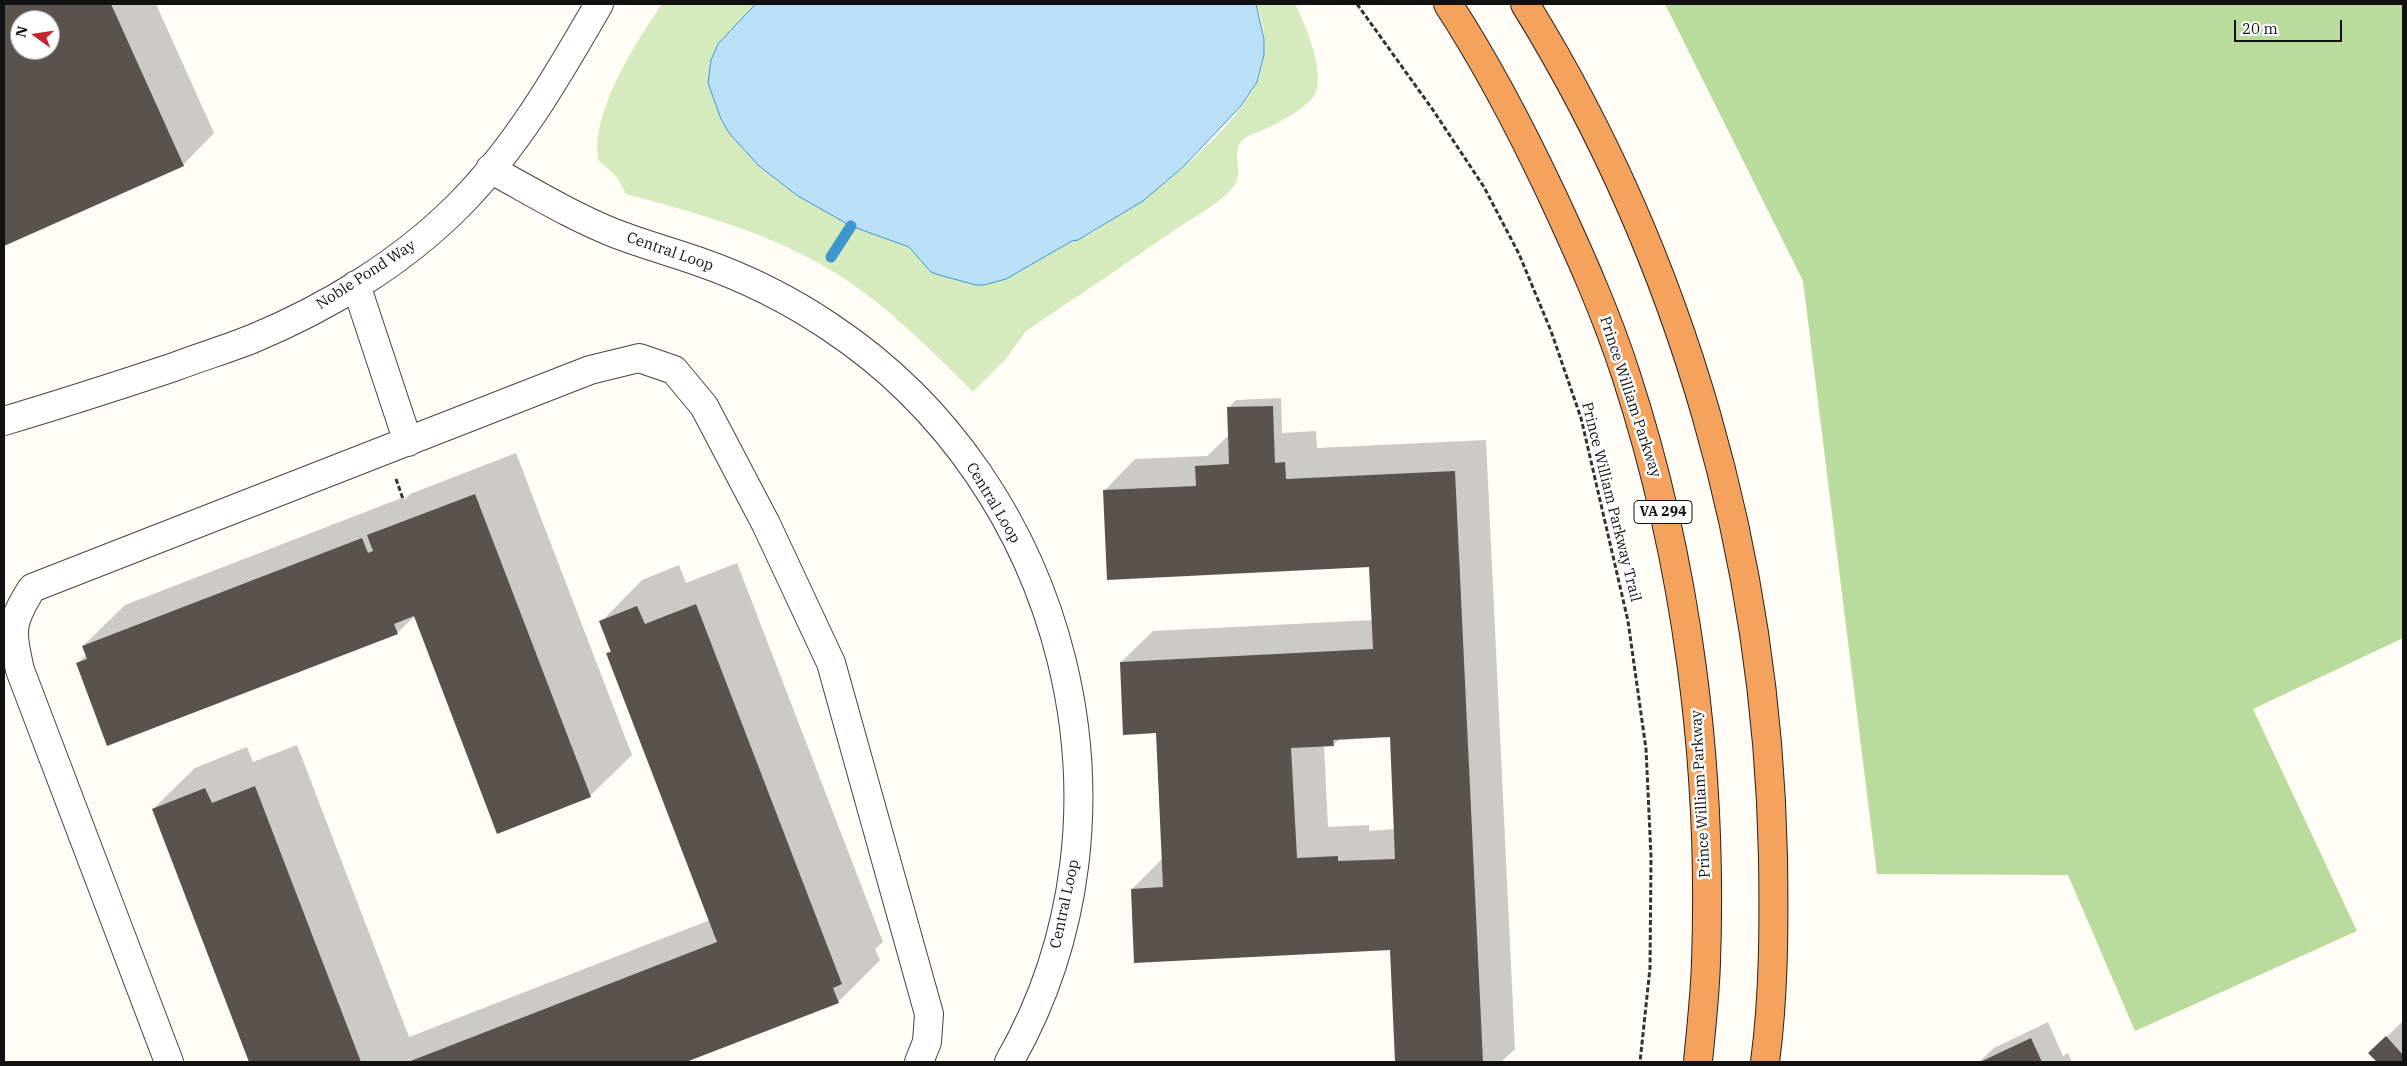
<!DOCTYPE html>
<style>
body{margin:0}
#map{position:relative;width:2407px;height:1066px;overflow:hidden;background:#fffdf5;font-family:"IBM Plex Serif",serif}
canvas{display:block}
.frame{position:absolute;inset:0;border:5px solid #111;pointer-events:none}
.north{position:absolute;left:10px;top:10px;width:50px;height:50px;box-sizing:border-box;background:#fff;border:1px solid #a0a0a0;border-radius:50%;rotate:284deg;font-size:14px;font-weight:700;line-height:20px;text-align:center;color:#111}
.north::after{content:'';display:block;margin:auto;width:18px;height:22px;background:#c4262e;clip-path:polygon(50% 0,100% 100%,50% 72%,0 100%)}
.scale{position:absolute;left:2234px;top:20px;width:108px;height:22px;box-sizing:border-box;border:2px solid #111;border-top:0;padding-left:6px;font-size:15px;line-height:18px;white-space:nowrap;color:#111;-webkit-text-stroke:4px #fff;paint-order:stroke}
</style>
<div id="map">
<canvas width="2407" height="1066"></canvas>
<div class="frame"></div>
<div class="north">N</div>
<div class="scale">20 m</div>
</div>
<script>
const context = document.querySelector('canvas').getContext('2d');
context.lineJoin = 'round';
function fill(path, color) { context.fillStyle = color; context.fill(path, 'evenodd'); }
function strokePath(path, color, width, dash) { context.strokeStyle = color; context.lineWidth = width; context.lineCap = dash ? 'butt' : 'round'; context.setLineDash(dash || []); context.stroke(path); }
function label(font, color, halo, rows, align = 'center') {
  context.font = font + ' "IBM Plex Serif",serif'; context.lineWidth = 5; context.setLineDash([]); context.textBaseline = 'middle'; context.strokeStyle = halo; context.fillStyle = color; for (const [text, x, y, turn = 0] of rows) {
    context.save(); context.translate(x, y); context.rotate((+turn || 0) * Math.PI / 180); context.textAlign = isNaN(turn) ? turn : align; if (halo) context.strokeText(text, 0, 0); context.fillText(text, 0, 0); context.restore();
  }
}
fill(new Path2D(`
 M 662,4 L 756,4 L 718,44 L 711,60 L 708,82 L 721,119 L 729,133 L 759,166 L 798,196 L 851,226 L 909,247 L 931,272 L 939,275 L 976,285 L 984,285 L 1006,279 L 1072,241 C 1086,239 1100,227 1112,220 C 1123,213 1135,207 1144,200 C 1179,173 1246,116 1260,75 C 1267,54 1266,24 1256,4 L 1295,4 C 1305,22 1328,78 1313,97 C 1303,110 1284,119 1270,127 C 1260,132 1246,134 1240,143 C 1232,156 1244,173 1234,186 C 1222,202 1193,218 1176,229 C 1128,262 1080,295 1032,327 L 1025,332 L 1006,359 L 973,392 C 927,346 880,298 822,265 C 762,231 693,212 626,194 L 617,177 L 599,161 C 588,117 637,40 662,4 Z`), '#d5ebbd');
fill(new Path2D(`
 M 1665,4 L 2403,4 L 2403,638 L 2253,709 L 2357,931 L 2135,1031 L 2068,875 L 1877,874 L 1803,281 Z`), '#b9dc9c');
const water = new Path2D(`
 M 756,4 L 1256,4 L 1264,39 L 1264,55 L 1257,82 L 1241,106 L 1183,167 L 1143,201 L 1078,240 L 1072,241 L 1006,279 L 984,285 L 976,285 L 939,275 L 931,272 L 909,247 L 851,226 L 798,196 L 759,166 L 729,133 L 721,119 L 708,83 L 711,60 L 718,44 Z`);
fill(water, '#b9e0f7');
strokePath(water, '#3f96cf', 1);
fill(new Path2D(`
 M 4,4 L 156,4 L 214,133 L 183,165 L 4,245 ZM 20,20 L 50,20 L 50,50 L 20,50 Z
 M 1281,398 L 1282,433 L 1316,431 L 1317,448 L 1486,440 L 1515,1049 L 1501,1062 L 1397,1062 L 1391,949 L 1132,889 L 1163,858 L 1157,732 L 1121,662 L 1153,631 L 1373,620 L 1370,566 L 1104,491 L 1135,459 L 1207,456 L 1229,435 L 1228,408 L 1236,400 ZM 1391,736 L 1395,829 L 1369,831 L 1369,825 L 1328,827 L 1324,746 L 1333,745 L 1340,739 Z
 M 516,453 L 632,755 L 590,796 L 415,616 L 397,633 L 77,664 L 86,655 L 83,646 L 125,605 L 404,497 L 405,500 L 410,494 Z
 M 737,563 L 883,942 L 875,949 L 880,960 L 838,1002 L 682,1062 L 250,1062 L 153,809 L 195,768 L 247,747 L 253,762 L 297,745 L 409,1037 L 710,920 L 607,654 L 611,650 L 601,622 L 642,580 L 679,565 L 686,583 Z
 M 2403,1021 L 2403,1062 L 2379,1062 L 2370,1053 Z
 M 2048,1022 L 2063,1056 L 2068,1053 L 2072,1062 L 1979,1062 L 1994,1048 Z`), '#0003');
strokePath(new Path2D(`
 M 831,257 L 851,226`), '#3f96cf', 11);
fill(new Path2D(`
 M 4,4 L 111,4 L 184,166 L 4,246 ZM 20,20 L 50,20 L 50,50 L 20,50 Z
 M 1273,406 L 1275,463 L 1285,462 L 1286,479 L 1455,471 L 1483,1062 L 1395,1062 L 1390,950 L 1134,963 L 1131,889 L 1163,887 L 1156,733 L 1123,735 L 1120,662 L 1373,649 L 1369,567 L 1107,580 L 1103,490 L 1196,486 L 1195,466 L 1229,464 L 1227,407 ZM 1390,737 L 1395,859 L 1338,861 L 1338,856 L 1297,858 L 1291,748 L 1334,746 L 1333,740 Z
 M 475,494 L 591,797 L 497,834 L 414,616 L 394,624 L 398,634 L 107,746 L 76,663 L 87,659 L 82,646 L 362,538 L 368,553 L 373,551 L 367,535 Z
 M 696,604 L 842,984 L 833,988 L 839,1003 L 686,1062 L 408,1062 L 717,942 L 606,653 L 611,652 L 599,621 L 637,606 L 645,624 Z
 M 255,786 L 361,1062 L 249,1062 L 152,809 L 205,788 L 212,803 Z
 M 2386,1036 L 2403,1055 L 2403,1062 L 2377,1062 L 2368,1053 Z
 M 2031,1038 L 2042,1062 L 1980,1062 Z`), '#5a524d');
const minor = new Path2D(`
 M 490,169 C 531,191 571,216 614,233 C 642,244 672,252 700,262 C 746,278 790,300 830,327 C 1067,484 1151,814 1009,1062
 M 356,285 L 408,442
 M 4,421 C 61,404 117,386 174,367 C 200,357 227,349 252,339 C 327,308 401,263 458,206 C 517,147 558,75 599,4
 M 169,1062 L 20,670 C 11,630 10,623 32,588 L 590,370 L 639,358 L 674,370 L 704,406 L 766,524 L 831,663 L 929,1014 L 927,1042 L 919,1062`);
const highway = new Path2D(`
 M 1448,4 C 1487,64 1521,129 1552,195 C 1579,253 1606,313 1626,375 C 1687,562 1713,765 1706,962 C 1705,996 1701,1029 1698,1062
 M 1525,4 C 1683,260 1767,557 1773,857 C 1774,925 1774,995 1765,1062`);
strokePath(minor, '#444', 30);
strokePath(highway, '#222', 30);
strokePath(new Path2D(`
 M 1357,4 L 1433,110 L 1484,187 L 1519,254 L 1551,331 L 1581,418 L 1628,621 L 1646,749 L 1651,856 L 1650,968 L 1640,1062
 M 396,479 L 403,499`), '#333', 3, [5, 2.5]);
strokePath(minor, '#fff', 28);
strokePath(highway, '#f5a25d', 28);
for (const [x, y, w] of [
 [1663,512,58]
]) { const box = new Path2D(); box.roundRect(x - w / 2, y - 11.5, w, 23, 4); context.fillStyle = '#fff'; context.fill(box); strokePath(box, '#111', 1); }
label('bold 14px', '#111', null, [
 ["VA 294",1663,512]
]);
label('15px', '#111', '#fff', [
 ["Central Loop",670,252,19],
 ["Noble Pond Way",366,275,-33],
 ["Prince William Parkway",1630,397,72],
 ["Prince William Parkway Trail",1611,502,76],
 ["Central Loop",993,503,59],
 ["Prince William Parkway",1701,794,-93],
 ["Central Loop",1065,904,-78]
]);
</script>
